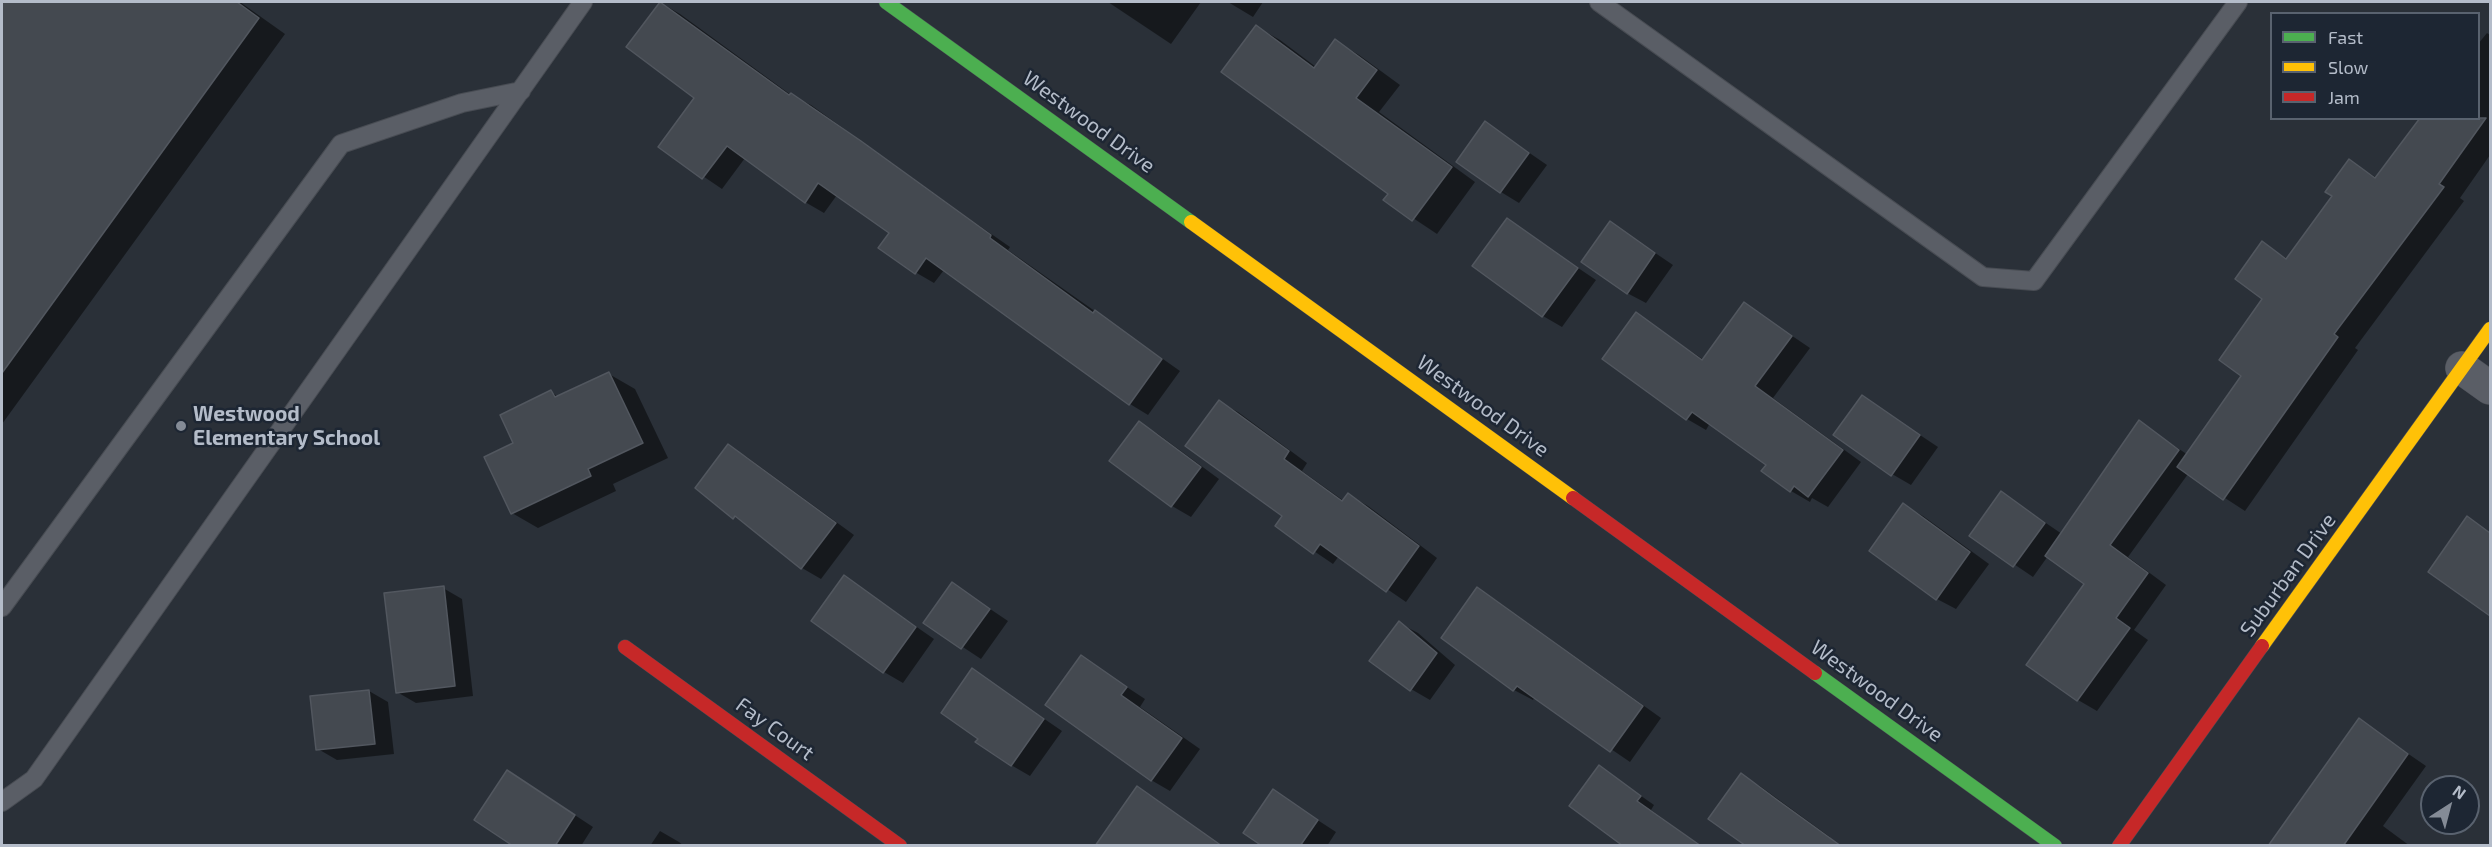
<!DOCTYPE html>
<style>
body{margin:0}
#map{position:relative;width:2492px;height:847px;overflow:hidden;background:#2a3038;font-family:"Exo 2",sans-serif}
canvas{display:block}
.frame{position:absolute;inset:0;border:3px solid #b4bcc9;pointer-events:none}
.legend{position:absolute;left:2270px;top:12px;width:210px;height:108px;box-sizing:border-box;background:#1d2633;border:2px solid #59626f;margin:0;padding:8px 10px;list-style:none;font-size:18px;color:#b4bcc9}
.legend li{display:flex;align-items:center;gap:12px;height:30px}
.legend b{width:30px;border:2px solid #59626f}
.north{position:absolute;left:2420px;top:775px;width:60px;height:60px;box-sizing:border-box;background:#1d2633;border:2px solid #59626f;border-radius:50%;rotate:36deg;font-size:16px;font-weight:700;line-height:24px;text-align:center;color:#b4bcc9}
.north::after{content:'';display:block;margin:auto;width:21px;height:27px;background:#848b96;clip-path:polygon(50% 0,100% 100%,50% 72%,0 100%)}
</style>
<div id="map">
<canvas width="2492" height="847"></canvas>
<div class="frame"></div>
<ul class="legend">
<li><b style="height:8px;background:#4caf50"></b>Fast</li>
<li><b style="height:8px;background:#ffc107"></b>Slow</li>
<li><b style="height:8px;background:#c62828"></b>Jam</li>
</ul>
<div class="north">N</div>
</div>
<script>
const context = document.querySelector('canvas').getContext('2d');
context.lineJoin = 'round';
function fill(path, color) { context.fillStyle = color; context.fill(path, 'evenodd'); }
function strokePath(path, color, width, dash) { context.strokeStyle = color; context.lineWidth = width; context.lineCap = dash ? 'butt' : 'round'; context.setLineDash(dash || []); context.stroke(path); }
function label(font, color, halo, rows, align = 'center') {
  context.font = font + ' "Exo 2",sans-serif'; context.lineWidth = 5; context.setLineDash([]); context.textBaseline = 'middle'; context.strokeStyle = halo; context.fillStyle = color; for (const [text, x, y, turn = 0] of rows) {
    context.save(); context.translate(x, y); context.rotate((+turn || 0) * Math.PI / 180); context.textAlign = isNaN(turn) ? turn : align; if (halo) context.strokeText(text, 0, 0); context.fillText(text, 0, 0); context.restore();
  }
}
fill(new Path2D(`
 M 2,2 L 240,2 L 285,34 L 2,424 Z
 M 1108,2 L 1201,2 L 1171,44 Z
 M 1228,2 L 1263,2 L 1253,17 Z
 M 661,3 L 680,14 L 791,95 L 811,105 L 974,222 L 1010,247 L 1008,250 L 1180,371 L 1148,415 L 1130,404 L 944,270 L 934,283 L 915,272 L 891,233 L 837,195 L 824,213 L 805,202 L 745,158 L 722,189 L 660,147 L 696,97 L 628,47 Z
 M 1257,27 L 1280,40 L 1316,67 L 1336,41 L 1359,55 L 1400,85 L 1379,112 L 1475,182 L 1437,234 L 1386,200 L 1390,194 Z
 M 2487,33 L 2490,35 L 2490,155 L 2460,198 L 2464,201 L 2355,348 L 2358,350 L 2245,511 L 2188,474 L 2128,557 L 2166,585 L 2134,630 L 2148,640 L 2097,711 L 2078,700 L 2028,664 L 2086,584 L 2048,556 L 2033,577 L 1971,535 L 2002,493 L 2062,534 L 2139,422 L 2188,455 L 2243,376 L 2264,299 L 2262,243 L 2288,259 L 2334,196 L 2350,161 L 2377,178 L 2478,118 L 2478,44 Z
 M 1486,123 L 1547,165 L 1519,203 L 1501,192 Z
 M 1507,220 L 1596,280 L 1562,327 L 1543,316 L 1474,266 Z
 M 1611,223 L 1673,265 L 1646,303 L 1627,293 Z
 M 1745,304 L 1810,348 L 1773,398 L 1861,462 L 1828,507 L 1812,498 L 1810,502 L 1791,491 L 1768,465 L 1710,423 L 1706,430 L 1687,419 L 1636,314 L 1704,360 Z
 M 609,374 L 635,389 L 668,458 L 613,484 L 616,491 L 538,528 L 512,513 L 515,444 L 551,392 L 559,397 Z
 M 1863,397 L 1938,447 L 1911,485 L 1892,474 Z
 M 1219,402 L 1238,412 L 1307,463 L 1302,471 L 1344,501 L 1349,495 L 1368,506 L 1437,558 L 1406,602 L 1339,556 L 1333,564 L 1277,526 L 1284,516 Z
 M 1140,423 L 1158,434 L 1219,479 L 1191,517 L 1172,506 L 1111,461 Z
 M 728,446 L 747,457 L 854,535 L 821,579 L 802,568 L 697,488 Z
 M 1904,505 L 1923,516 L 1989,564 L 1956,609 L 1937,599 Z
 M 2467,518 L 2490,532 L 2490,614 L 2430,572 Z
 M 845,577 L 934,639 L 903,683 L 884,672 L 813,620 Z
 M 953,584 L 1008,621 L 981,659 L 925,622 Z
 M 443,588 L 462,599 L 473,696 L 416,703 L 397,692 Z
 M 1478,589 L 1496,600 L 1661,718 L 1630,762 L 1535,697 L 1533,700 L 1514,690 Z
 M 1399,623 L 1418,633 L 1455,665 L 1430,700 L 1411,689 Z
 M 1081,657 L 1145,699 L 1140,707 L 1200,749 L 1170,791 L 1151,780 Z
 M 973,670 L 1062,731 L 1030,776 L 1011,765 L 980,738 Z
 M 369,691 L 388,702 L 394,754 L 337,760 L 318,749 Z
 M 2359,720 L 2426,766 L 2383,826 L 2410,846 L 2287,846 Z
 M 1600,767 L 1654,805 L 1651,810 L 1701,846 L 1625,846 Z
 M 1741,775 L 1760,786 L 1830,837 L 1823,846 Z
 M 526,783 L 593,827 L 581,846 L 516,846 Z
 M 1137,788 L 1156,799 L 1222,846 L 1124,846 Z
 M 1273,791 L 1336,832 L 1327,846 L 1264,846 Z
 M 660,831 L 679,842 L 684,846 L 650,846 Z`), '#0007');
const building = new Path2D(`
 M 2,2 L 237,2 L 259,18 L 2,373 Z
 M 660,2 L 789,95 L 791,93 L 861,141 L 991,235 L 990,238 L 1093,313 L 1095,310 L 1162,359 L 1129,405 L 926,258 L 915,274 L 878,248 L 889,233 L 818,183 L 805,203 L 727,146 L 702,179 L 658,147 L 694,98 L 626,47 Z
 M 1256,25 L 1314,68 L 1335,39 L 1377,70 L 1356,98 L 1452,167 L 1412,221 L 1383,200 L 1388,194 L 1221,72 Z
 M 2420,118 L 2486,118 L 2439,184 L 2444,187 L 2334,334 L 2338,337 L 2223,500 L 2177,467 L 2241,376 L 2219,360 L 2262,299 L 2235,279 L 2262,241 L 2286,259 L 2332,196 L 2325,192 L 2349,159 L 2375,178 Z
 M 1485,121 L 1529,153 L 1500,193 L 1456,162 Z
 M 1507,218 L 1578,268 L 1542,317 L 1472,266 Z
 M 1610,221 L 1655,253 L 1627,294 L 1581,262 Z
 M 1744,302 L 1792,336 L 1755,386 L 1843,450 L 1808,497 L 1794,486 L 1790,492 L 1761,471 L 1766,465 L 1692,412 L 1686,420 L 1602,359 L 1636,312 L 1702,360 Z
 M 609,372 L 643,443 L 588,469 L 591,476 L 511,514 L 484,457 L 513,443 L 500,415 L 551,390 L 555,397 Z
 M 1862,395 L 1920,435 L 1891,476 L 1833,435 Z
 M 1219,400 L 1289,451 L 1284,459 L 1342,501 L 1348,493 L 1419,546 L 1386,592 L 1320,544 L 1313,554 L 1275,526 L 1282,516 L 1185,446 Z
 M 2139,420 L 2179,450 L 2110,545 L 2148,573 L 2116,618 L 2130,628 L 2077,701 L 2026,665 L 2084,584 L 2045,556 Z
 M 1139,421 L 1201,467 L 1171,507 L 1109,461 Z
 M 728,444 L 836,523 L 801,569 L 735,516 L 733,519 L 695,488 Z
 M 2001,491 L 2045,523 L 2013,567 L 1969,536 Z
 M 1903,503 L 1970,552 L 1936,600 L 1869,551 Z
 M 2467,516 L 2490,533 L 2490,616 L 2428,572 Z
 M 844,575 L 916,627 L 883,673 L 811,621 Z
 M 952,582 L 990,609 L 961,649 L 923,623 Z
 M 444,586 L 455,686 L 396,693 L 384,593 Z
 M 1477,587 L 1643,706 L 1610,752 L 1517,686 L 1513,691 L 1441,638 Z
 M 1399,621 L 1437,653 L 1410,691 L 1369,661 Z
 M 1081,655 L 1127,687 L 1121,695 L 1182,738 L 1151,781 L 1045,705 Z
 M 972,668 L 1044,719 L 1011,766 L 975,742 L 978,739 L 941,713 Z
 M 369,690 L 375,744 L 316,750 L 310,696 Z
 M 2359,718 L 2408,754 L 2343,846 L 2268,846 Z
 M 1599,765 L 1641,796 L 1637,801 L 1701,846 L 1623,846 L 1569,806 Z
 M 507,770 L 575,815 L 555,846 L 513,846 L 474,820 Z
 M 1741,773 L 1776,799 L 1841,846 L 1746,846 L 1708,819 Z
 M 1137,786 L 1222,846 L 1095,846 Z
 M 1273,789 L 1318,820 L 1300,846 L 1262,846 L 1243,833 Z`);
fill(building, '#444950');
strokePath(building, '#52575f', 1.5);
const lane = new Path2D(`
 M 1599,2 L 1983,277 L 2034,281 L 2238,2
 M 2,607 L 341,144 L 462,103 L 521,91
 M 2,802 L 34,779 L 583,2`);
const street = new Path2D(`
 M 2462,368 L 2490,388`);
const fast = new Path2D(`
 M 886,2 L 1191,222
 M 1815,673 L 2055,846`);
const slow = new Path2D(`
 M 1191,222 L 1573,498
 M 2262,646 L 2490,329`);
const jam = new Path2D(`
 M 1573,498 L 1815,673
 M 625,647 L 900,846
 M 2119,846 L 2262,646`);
strokePath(lane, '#484c53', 20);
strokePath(street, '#484c53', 34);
strokePath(fast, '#484c53', 15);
strokePath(slow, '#484c53', 15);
strokePath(jam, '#484c53', 15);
strokePath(lane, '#5a5e66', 18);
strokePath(street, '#5a5e66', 33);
strokePath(fast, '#4caf50', 14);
strokePath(slow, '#ffc107', 14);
strokePath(jam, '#c62828', 14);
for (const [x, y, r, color] of [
 [181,426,6,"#848b96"]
]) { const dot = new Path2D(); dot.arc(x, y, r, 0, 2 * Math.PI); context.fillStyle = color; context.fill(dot); strokePath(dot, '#1d2633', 2); }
label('21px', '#b4bcc9', '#1d2633', [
 ["Westwood Drive",1089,122,36],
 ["Westwood Drive",1483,406,36],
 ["Suburban Drive",2288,575,-54],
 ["Westwood Drive",1877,691,36],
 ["Fay Court",775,729,36]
]);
label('bold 21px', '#b4bcc9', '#1d2633', [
 ["Westwood",193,414],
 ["Elementary School",193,438]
], 'left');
</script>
